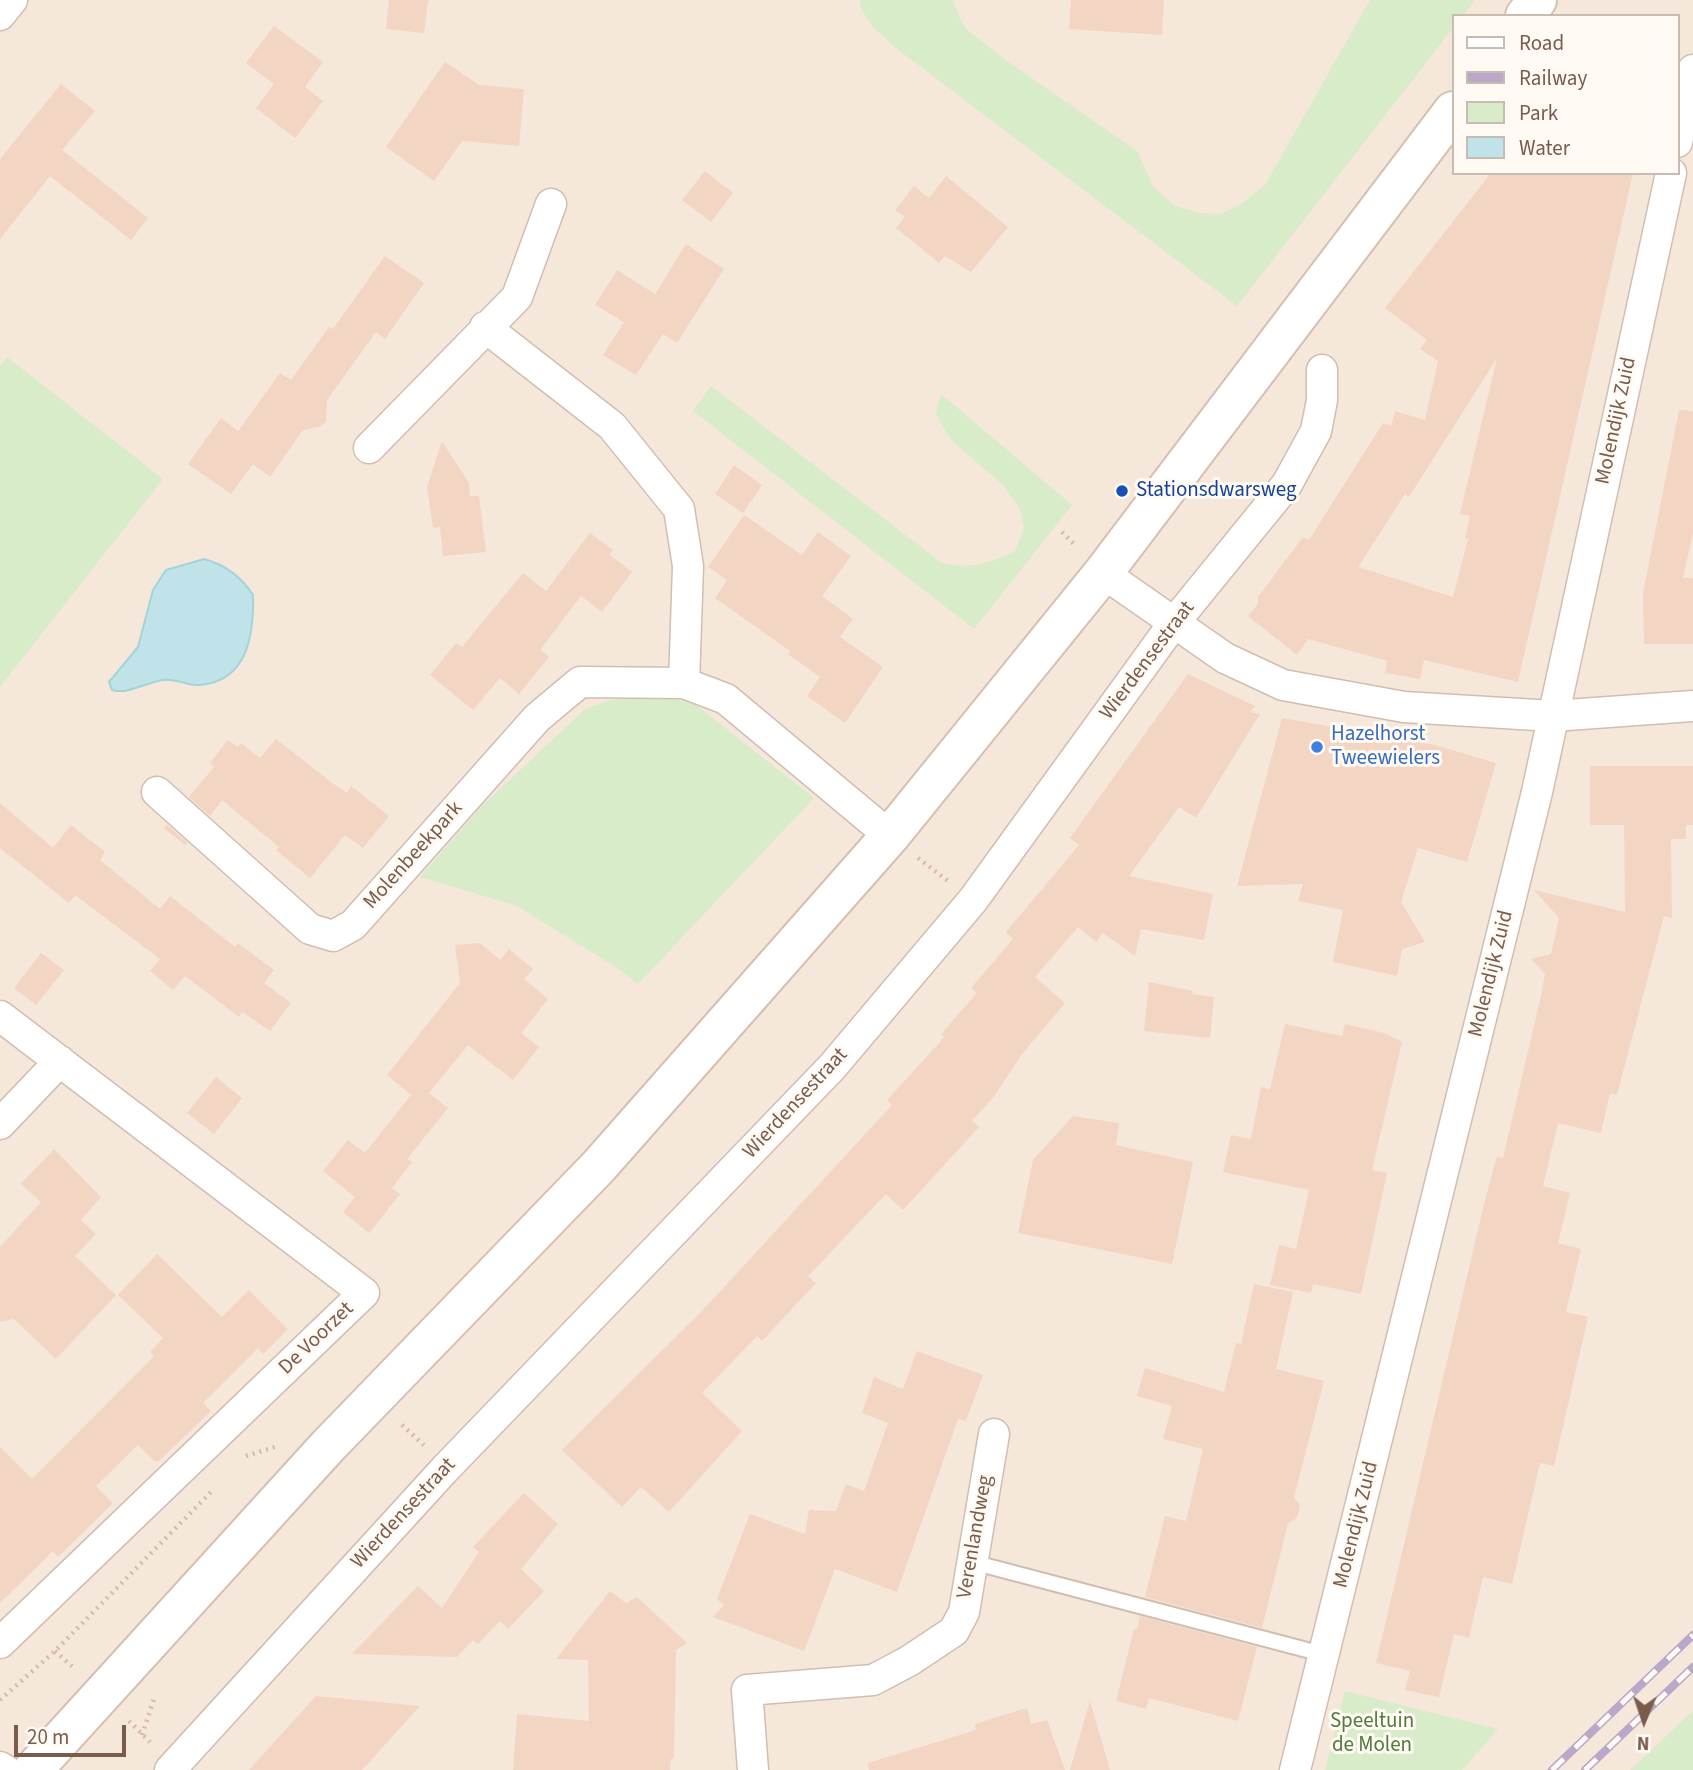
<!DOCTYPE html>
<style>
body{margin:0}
#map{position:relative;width:1693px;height:1770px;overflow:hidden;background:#fdf6ec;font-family:"Source Sans 3",sans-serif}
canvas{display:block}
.legend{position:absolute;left:1452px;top:14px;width:228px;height:161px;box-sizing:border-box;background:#fffaf3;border:2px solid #cabbb1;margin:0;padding:9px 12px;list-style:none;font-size:21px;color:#7a5c4d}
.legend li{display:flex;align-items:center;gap:14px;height:35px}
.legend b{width:35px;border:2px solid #cabbb1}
.north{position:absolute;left:1609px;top:1686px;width:70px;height:70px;-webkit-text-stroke:5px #fffaf3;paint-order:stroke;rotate:182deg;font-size:19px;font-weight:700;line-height:28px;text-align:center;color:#7a5c4d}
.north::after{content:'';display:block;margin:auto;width:24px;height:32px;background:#7a5c4d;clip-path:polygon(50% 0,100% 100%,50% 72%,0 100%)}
.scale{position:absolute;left:14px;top:1725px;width:112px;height:32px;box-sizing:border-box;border:4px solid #7a5c4d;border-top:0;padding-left:9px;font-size:21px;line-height:24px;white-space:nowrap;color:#7a5c4d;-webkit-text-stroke:5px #fffaf3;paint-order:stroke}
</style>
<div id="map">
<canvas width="1693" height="1770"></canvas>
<ul class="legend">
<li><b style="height:9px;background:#fff"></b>Road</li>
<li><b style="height:9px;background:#b9a8c9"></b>Railway</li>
<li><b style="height:19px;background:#d8ecc9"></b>Park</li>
<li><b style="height:19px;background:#bfe3e8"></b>Water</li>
</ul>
<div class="north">N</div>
<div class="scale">20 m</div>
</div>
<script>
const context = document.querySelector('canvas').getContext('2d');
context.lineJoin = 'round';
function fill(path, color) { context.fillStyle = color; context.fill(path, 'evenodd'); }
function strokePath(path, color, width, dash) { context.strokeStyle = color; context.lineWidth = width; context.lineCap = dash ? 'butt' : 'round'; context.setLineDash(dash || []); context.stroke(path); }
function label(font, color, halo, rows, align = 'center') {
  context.font = font + ' "Source Sans 3",sans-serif'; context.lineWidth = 6; context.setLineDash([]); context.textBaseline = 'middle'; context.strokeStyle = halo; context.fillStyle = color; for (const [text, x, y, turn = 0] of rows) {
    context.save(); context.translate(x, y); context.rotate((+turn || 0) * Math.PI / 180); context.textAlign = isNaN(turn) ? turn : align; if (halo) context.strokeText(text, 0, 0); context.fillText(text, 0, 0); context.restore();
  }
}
fill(new Path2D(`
 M 0,0 L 1693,0 L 1693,1770 L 0,1770 ZM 1453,16 L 1677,16 L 1677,173 L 1453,173 Z`), '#f5e8da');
fill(new Path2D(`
 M 861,0 L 952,0 L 965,28 L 1007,61 L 1137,151 L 1153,186 L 1173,205 L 1199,213 L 1220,214 L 1241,204 L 1265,185 L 1370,0 L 1475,0 L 1463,16 L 1453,16 L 1453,28 L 1237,306 L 892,45 L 872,26 L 860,7 Z
 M 7,357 L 163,479 L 0,687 L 0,366 Z
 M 711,386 L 942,563 C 969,570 990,563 1015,551 L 1024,528 L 1020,509 L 1004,486 L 951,440 L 936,414 L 941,394 L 1072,505 L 974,629 L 693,411 Z
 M 639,696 L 669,697 L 696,705 L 814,798 L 638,984 L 622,971 L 517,906 L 420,877 L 480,808 L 584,710 L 606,701 Z
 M 1345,1691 L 1498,1729 L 1462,1770 L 1325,1770 Z
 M 1693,1711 L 1693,1770 L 1630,1770 Z`), '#d8ecc9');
const water = new Path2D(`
 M 204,559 C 226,565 241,576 253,595 C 254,634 248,681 200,685 C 188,686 176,678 163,680 C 148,682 127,695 112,690 L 109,682 L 138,647 L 153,590 L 166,570 Z`);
fill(water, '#bfe3e8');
strokePath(water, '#a5d3da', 2);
fill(new Path2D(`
 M 389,0 L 428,0 L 424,33 L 386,29 Z
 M 1071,0 L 1164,0 L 1162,35 L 1069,29 Z
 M 274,26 L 323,62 L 305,87 L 323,101 L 295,138 L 256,108 L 274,84 L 246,63 Z
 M 445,62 L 479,85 L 524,89 L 519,146 L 462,141 L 434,181 L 386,147 Z
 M 61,84 L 95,111 L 62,150 L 148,218 L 131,240 L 50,176 L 0,239 L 0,159 Z
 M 705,171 L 733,193 L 711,222 L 682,200 Z
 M 1491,173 L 1633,173 L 1518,682 L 1424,660 L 1420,679 L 1385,673 L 1387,661 L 1308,639 L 1297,655 L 1248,616 L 1258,604 L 1258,597 L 1303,537 L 1309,540 L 1383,423 L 1391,426 L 1395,411 L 1425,420 L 1438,361 L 1420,349 L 1427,340 L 1385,308 ZM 1497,358 L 1460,514 L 1470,516 L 1465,539 L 1468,539 L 1453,597 L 1358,567 L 1405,494 L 1409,497 Z
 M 946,176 L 1008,227 L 971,272 L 945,256 L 939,263 L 896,228 L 905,217 L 895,210 L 914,186 L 929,198 Z
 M 686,244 L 724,269 L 677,343 L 663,334 L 636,375 L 603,355 L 624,322 L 595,305 L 617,270 L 655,294 Z
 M 385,256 L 424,283 L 385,339 L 376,332 L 327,400 L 326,422 L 319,427 L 303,430 L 270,477 L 253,464 L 231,494 L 188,464 L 221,418 L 238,431 L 280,373 L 291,380 L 329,327 L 333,329 Z
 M 1679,410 L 1693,411 L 1693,533 L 1683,578 L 1693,578 L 1693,644 L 1644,644 L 1643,593 Z
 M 442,441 L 469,483 L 470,496 L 479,496 L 486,552 L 443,556 L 440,527 L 433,528 L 427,487 Z
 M 734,465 L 762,485 L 743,513 L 715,494 Z
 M 744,515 L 802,555 L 818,532 L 851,556 L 822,596 L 853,619 L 840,637 L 883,667 L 845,723 L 807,696 L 820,677 L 788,654 L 790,651 L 715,598 L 727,580 L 708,567 Z
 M 590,533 L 613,550 L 610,555 L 632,572 L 602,612 L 581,596 L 540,650 L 549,657 L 519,694 L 500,678 L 473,710 L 430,675 L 456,643 L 462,647 L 523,573 L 546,591 Z
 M 1188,674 L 1255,706 L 1250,712 L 1260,714 L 1196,818 L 1179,807 L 1129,876 L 1213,894 L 1204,940 L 1141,929 L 1135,956 L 1103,933 L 1096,942 L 1078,927 L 1035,977 L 1065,1003 L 1022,1054 L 995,1095 L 972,1121 L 979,1127 L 903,1210 L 886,1194 L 808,1276 L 816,1283 L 762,1341 L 757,1336 L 702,1393 L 742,1431 L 669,1512 L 641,1487 L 622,1507 L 562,1450 L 702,1311 L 892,1105 L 887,1100 L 940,1042 L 944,1036 L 941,1034 L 977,993 L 971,988 L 1013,939 L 1006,932 L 1079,845 L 1070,838 Z
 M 1282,718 L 1435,745 L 1496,763 L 1467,862 L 1418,848 L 1401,902 L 1425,942 L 1402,949 L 1397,976 L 1333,962 L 1343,910 L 1298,901 L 1303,884 L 1237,886 Z
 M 276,739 L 331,782 L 347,793 L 351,786 L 389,816 L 363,848 L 345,835 L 310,878 L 276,850 L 279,847 L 222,800 L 210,816 L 189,797 L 214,767 L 210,763 L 228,740 L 238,747 L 241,743 L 260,758 Z
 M 1590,766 L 1693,766 L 1693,825 L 1686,825 L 1686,839 L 1671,839 L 1672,918 L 1664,916 L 1617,1095 L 1610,1093 L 1601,1133 L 1558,1123 L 1543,1186 L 1570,1193 L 1558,1243 L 1581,1249 L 1566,1312 L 1588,1317 L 1554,1466 L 1540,1463 L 1512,1584 L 1483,1577 L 1469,1638 L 1454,1634 L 1439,1697 L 1405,1690 L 1410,1671 L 1376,1663 L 1484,1204 L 1497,1156 L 1503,1158 L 1541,996 L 1545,974 L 1531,959 L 1551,954 L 1559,918 L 1534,890 L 1625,912 L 1624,825 L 1590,825 Z
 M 0,803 L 53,848 L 71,825 L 105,852 L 100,860 L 160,909 L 170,896 L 235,947 L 238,943 L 274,970 L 264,983 L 291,1003 L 270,1031 L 242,1012 L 239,1017 L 185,976 L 173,990 L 150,971 L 160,959 L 75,895 L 69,903 L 0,848 Z
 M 167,825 L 187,842 L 185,845 L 164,828 Z
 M 480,943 L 500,960 L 509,949 L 533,969 L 524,979 L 548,999 L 521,1033 L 539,1047 L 513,1080 L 468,1045 L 429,1093 L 448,1108 L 407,1159 L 412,1162 L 392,1188 L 400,1194 L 369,1233 L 343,1212 L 355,1197 L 323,1171 L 348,1140 L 365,1153 L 411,1095 L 387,1075 L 460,983 L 455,945 Z
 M 41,953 L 64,970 L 36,1005 L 14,988 Z
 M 1149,982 L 1193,991 L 1192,994 L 1214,997 L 1210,1038 L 1144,1031 Z
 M 1285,1024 L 1342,1036 L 1345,1024 L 1384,1033 L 1402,1042 L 1372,1170 L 1387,1173 L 1361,1294 L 1313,1284 L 1311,1293 L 1270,1285 L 1279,1245 L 1296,1249 L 1309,1190 L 1223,1172 L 1231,1135 L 1251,1139 L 1261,1087 L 1270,1089 Z
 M 216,1077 L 242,1098 L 214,1134 L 187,1113 Z
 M 1073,1116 L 1119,1123 L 1116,1145 L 1193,1162 L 1172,1264 L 1018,1233 L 1033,1160 Z
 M 54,1149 L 101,1197 L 81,1220 L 96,1234 L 75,1256 L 116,1295 L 56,1359 L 14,1319 L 0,1322 L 0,1247 L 41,1202 L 21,1184 Z
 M 157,1254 L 222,1317 L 249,1290 L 288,1329 L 263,1354 L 258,1348 L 203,1403 L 211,1411 L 159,1461 L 154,1461 L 138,1445 L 96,1486 L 113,1503 L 58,1557 L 53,1551 L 0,1603 L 0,1447 L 32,1479 L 154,1356 L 150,1352 L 163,1338 L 118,1295 Z
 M 1254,1284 L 1293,1292 L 1276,1369 L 1324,1381 L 1294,1497 L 1300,1506 L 1297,1518 L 1288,1523 L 1262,1628 L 1145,1597 L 1165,1516 L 1186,1521 L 1203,1449 L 1163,1439 L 1172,1406 L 1137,1396 L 1145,1368 L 1224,1392 L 1236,1343 L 1241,1344 Z
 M 917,1351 L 983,1375 L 966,1421 L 958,1419 L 897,1592 L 835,1569 L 804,1651 L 713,1617 L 724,1605 L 717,1599 L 750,1514 L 805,1534 L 809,1510 L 836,1511 L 846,1484 L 864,1491 L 888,1423 L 862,1413 L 874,1377 L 903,1389 Z
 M 524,1493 L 558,1524 L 521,1569 L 544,1591 L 508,1629 L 500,1621 L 478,1644 L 473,1640 L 457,1657 L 352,1654 L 418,1586 L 442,1608 L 479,1552 L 473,1547 Z
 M 610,1591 L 626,1603 L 637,1597 L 687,1643 L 676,1650 L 674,1758 L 671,1759 L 670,1770 L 513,1770 L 517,1714 L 589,1721 L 588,1660 L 556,1659 Z
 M 1140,1616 L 1257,1647 L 1238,1721 L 1149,1698 L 1146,1709 L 1116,1701 L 1134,1629 L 1137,1629 Z
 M 316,1696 L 420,1706 L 362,1770 L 249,1770 Z
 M 1090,1701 L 1110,1770 L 1070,1770 Z
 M 1027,1708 L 1031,1724 L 1047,1720 L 1065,1770 L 869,1770 L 868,1763 L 976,1730 L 975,1724 Z`), '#f3d5c3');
const lane = new Path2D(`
 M 972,1562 L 1326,1655`);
const street = new Path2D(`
 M 0,15 L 12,0
 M 1677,142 L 1693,70
 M 485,327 L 612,426 L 679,509 L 688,566 L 684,683
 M 369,448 L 517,297 L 551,204
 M 1103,573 L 1225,658 L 1283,685 L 1404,707 L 1553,716 L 1693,706
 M 157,792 L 310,929 L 333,936 L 353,925 L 537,718 L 580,682 L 684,683 L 726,699 L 890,836
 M 0,1016 L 364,1293 L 0,1643
 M 0,1124 L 60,1061
 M 0,1767 L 5,1770
 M 170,1770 L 445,1469 L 832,1067 L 973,900 L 1173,624 L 1287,484 L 1316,431 L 1322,400 L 1322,370
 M 753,1770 L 747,1690 L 873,1680 L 909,1661 L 954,1631 L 964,1612 L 994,1434
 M 1295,1770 L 1537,792 L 1671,173`);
const secondary = new Path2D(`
 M 1525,16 L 1537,0
 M 33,1770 L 328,1446 L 599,1166 L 890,836 L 1103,573 L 1453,111`);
strokePath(lane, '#d1beb0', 18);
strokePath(street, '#d1beb0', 33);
strokePath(secondary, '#d6c0b0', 42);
strokePath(new Path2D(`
 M 1062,532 L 1076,546
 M 918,858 L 948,881
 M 402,1425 L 424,1445
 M 246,1456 L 275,1447
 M 55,1651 L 75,1669
 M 0,1700 L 55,1651 L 213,1490
 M 129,1721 L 150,1742
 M 142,1735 L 155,1696`), '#d9b8a5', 4.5, [2, 5]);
strokePath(lane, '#fff', 14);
strokePath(street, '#fff', 30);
strokePath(secondary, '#fff', 38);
const rail = new Path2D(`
 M 1552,1770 L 1693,1635
 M 1585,1770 L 1693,1667`);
strokePath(rail, '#b9a8c9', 8);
strokePath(rail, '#fffaf3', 5, [16]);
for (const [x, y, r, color] of [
 [1122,491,7,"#1a4fb4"],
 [1317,747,7,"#3f7fe0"]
]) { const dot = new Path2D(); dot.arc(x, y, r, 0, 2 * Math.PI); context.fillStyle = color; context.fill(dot); strokePath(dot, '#fffaf3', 2.5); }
label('21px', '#7a5c4d', '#fffaf3', [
 ["Molendijk Zuid",1617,421,-78],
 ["Wierdensestraat",1148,661,-53],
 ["Molenbeekpark",414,856,-48],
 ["Molendijk Zuid",1492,974,-76],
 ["Wierdensestraat",796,1104,-47],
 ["De Voorzet",317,1339,-44],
 ["Wierdensestraat",404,1514,-47],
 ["Molendijk Zuid",1357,1525,-76],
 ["Verenlandweg",976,1537,-80]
]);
label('21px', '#164399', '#fffaf3', [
 ["Stationsdwarsweg",1136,491]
], 'left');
label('21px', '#366cbe', '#fffaf3', [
 ["Hazelhorst",1331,735],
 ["Tweewielers",1331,759]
], 'left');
label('21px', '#537a41', '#fffaf3', [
 ["Speeltuin",1372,1722],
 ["de Molen",1372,1746]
]);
</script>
